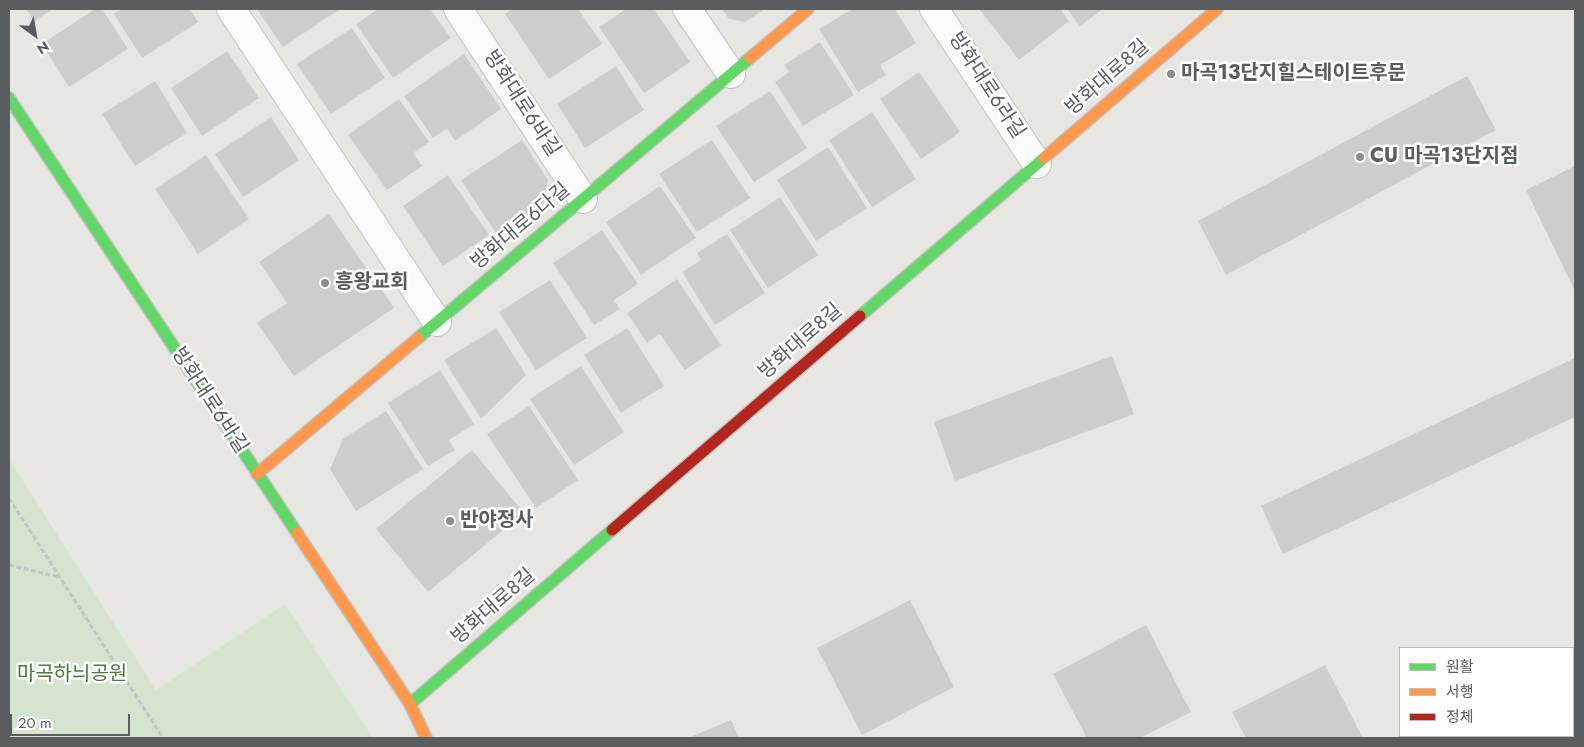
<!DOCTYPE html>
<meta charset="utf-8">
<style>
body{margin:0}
#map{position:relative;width:1584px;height:747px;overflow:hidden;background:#e8e6e3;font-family:Jost,"Noto Sans KR",sans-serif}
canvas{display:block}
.frame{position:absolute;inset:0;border:10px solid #595d60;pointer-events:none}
.legend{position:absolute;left:1399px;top:647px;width:175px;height:90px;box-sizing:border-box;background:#fff;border:1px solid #bdbebf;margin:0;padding:6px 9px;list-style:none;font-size:15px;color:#595d60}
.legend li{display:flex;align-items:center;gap:10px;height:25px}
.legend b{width:25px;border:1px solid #bdbebf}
.north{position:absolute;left:10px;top:10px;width:50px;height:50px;-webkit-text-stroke:4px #fff;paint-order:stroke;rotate:148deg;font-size:14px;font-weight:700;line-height:20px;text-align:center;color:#595d60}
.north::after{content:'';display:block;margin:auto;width:18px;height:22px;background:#595d60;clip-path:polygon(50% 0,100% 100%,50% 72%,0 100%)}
.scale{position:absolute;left:10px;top:714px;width:120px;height:22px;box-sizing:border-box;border:2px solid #595d60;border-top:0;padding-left:6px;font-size:15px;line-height:18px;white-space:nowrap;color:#595d60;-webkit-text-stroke:4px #fff;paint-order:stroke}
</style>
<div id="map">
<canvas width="1584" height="747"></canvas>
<div class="frame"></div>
<ul class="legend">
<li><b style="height:6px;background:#63d668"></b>원활</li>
<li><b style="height:6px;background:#ff974d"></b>서행</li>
<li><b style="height:6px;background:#b3261e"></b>정체</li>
</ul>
<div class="north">N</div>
<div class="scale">20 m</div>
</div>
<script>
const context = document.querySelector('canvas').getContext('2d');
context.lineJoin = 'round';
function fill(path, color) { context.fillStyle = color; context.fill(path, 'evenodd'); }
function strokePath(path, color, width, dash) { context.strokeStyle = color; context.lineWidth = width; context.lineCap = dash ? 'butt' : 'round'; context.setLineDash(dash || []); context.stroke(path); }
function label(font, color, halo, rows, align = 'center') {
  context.font = font + ' Jost,"Noto Sans KR",sans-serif'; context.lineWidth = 5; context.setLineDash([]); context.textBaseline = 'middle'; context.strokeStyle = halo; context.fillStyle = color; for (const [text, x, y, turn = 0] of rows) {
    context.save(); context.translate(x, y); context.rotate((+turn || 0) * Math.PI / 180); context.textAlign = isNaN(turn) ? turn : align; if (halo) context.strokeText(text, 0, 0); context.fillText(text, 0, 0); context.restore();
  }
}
fill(new Path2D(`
 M 9,459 L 156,690 L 285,604 L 373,738 L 9,738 Z`), '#d4e4ce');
fill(new Path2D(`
 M 26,9 L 53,9 L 34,21 Z
 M 95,9 L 102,9 L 128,49 L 69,87 L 42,44 Z
 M 122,9 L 190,9 L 198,22 L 142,58 L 114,14 Z
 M 257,9 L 340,9 L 283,47 Z
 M 378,9 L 430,9 L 451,38 L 393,78 L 356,24 Z
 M 512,9 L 578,9 L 602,44 L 549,79 L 505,14 Z
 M 626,9 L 654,9 L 690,62 L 644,93 L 599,27 Z
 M 722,9 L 765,9 L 745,22 L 729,19 Z
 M 852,9 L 895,9 L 916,43 L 880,65 L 886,75 L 858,92 L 819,29 Z
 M 981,9 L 1060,9 L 1069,21 L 1019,60 L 980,10 Z
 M 1067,9 L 1103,9 L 1080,26 Z
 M 352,28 L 385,78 L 331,114 L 297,64 Z
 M 820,42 L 854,95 L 803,126 L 775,82 L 789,72 L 784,65 Z
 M 227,51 L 259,98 L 202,136 L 171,88 Z
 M 464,54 L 501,109 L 455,141 L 447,128 L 433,138 L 404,96 Z
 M 616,66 L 644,110 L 585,148 L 557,104 Z
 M 919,72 L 960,132 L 921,159 L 880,99 Z
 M 1467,76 L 1496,130 L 1226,275 L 1198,221 Z
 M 155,81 L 187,133 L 135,166 L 102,114 Z
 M 770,91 L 807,148 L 754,182 L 716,126 Z
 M 399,99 L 429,142 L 413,153 L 422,166 L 387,190 L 348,135 Z
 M 872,112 L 916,179 L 872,207 L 829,140 Z
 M 271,117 L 299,160 L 243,197 L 215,154 Z
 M 522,140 L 548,180 L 543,205 L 497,235 L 461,180 Z
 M 712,140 L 750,198 L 697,232 L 659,174 Z
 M 828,147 L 867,208 L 816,241 L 777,180 Z
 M 206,155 L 249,219 L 198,254 L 155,189 Z
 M 1575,166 L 1575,291 L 1526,190 Z
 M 448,175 L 489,235 L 443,266 L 403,206 Z
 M 660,186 L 696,238 L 641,275 L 606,222 Z
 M 780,197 L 818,255 L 768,288 L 730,230 Z
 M 329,214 L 394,308 L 294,376 L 257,323 L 287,303 L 259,262 Z
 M 602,230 L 638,284 L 614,300 L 620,309 L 594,325 L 553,263 Z
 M 727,234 L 765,293 L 715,325 L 682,272 L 701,260 L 697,253 Z
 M 677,279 L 721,345 L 685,370 L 660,334 L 647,343 L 627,313 Z
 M 550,280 L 587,338 L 536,370 L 499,312 Z
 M 496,328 L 526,375 L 481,419 L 444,360 Z
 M 627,328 L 664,386 L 621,413 L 584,355 Z
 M 1112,356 L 1134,414 L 955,481 L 934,422 Z
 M 1575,358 L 1575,417 L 1283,554 L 1261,506 Z
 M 581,366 L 624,432 L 574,465 L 530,399 Z
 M 440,370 L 474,424 L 449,440 L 455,450 L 428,466 L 388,403 Z
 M 529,406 L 578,480 L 536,508 L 487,434 Z
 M 386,411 L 423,469 L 356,511 L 330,469 L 343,439 Z
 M 472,450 L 524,513 L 428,592 L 376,529 Z
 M 910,600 L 954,687 L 862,735 L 817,648 Z
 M 1146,625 L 1191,712 L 1140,738 L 1087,738 L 1053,674 Z
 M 1325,665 L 1363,738 L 1246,738 L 1232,712 Z
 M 1575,677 L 1575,736 L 1570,738 L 1445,738 L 1451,736 L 1573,736 L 1573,678 Z
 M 731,720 L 739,738 L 688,738 Z`), '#cfcdcc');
const street = new Path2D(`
 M 231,9 L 437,322
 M 458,9 L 583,199
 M 687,9 L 731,74
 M 934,9 L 1037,164`);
const fast = new Path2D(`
 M 9,98 L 297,533
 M 860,316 L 1044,158
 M 418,338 L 750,58
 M 410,704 L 612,530`);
const slow = new Path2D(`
 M 750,58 L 808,9
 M 1044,158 L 1217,9
 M 257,474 L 418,338
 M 297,533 L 410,704 L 426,738`);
const jam = new Path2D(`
 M 612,530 L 860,316`);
strokePath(street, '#c2c3c3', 30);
strokePath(fast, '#c2c3c2', 14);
strokePath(slow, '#c2c3c2', 14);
strokePath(jam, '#c2c3c2', 14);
strokePath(new Path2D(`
 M 9,498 L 163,738
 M 9,565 L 59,577`), '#c2c7c4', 3, [5, 2.5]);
strokePath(street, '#fcfbfb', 28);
strokePath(fast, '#63d668', 11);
strokePath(slow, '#ff974d', 11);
strokePath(jam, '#b3261e', 11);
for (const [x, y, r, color] of [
 [1171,74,5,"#8b8d8e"],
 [1360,157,5,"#8b8d8e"],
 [325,283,5,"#8b8d8e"],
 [450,521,5,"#8b8d8e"]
]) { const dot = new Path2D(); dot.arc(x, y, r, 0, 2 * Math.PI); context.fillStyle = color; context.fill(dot); strokePath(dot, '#fff', 2); }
label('bold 20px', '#595d60', '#fff', [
 ["마곡13단지힐스테이트후문",1181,74],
 ["CU 마곡13단지점",1370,157],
 ["흥왕교회",335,283],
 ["반야정사",460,521]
], 'left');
label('20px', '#595d60', '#fff', [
 ["방화대로8길",1108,78,-41],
 ["방화대로6라길",986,86,57],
 ["방화대로6바길",521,104,57],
 ["방화대로6다길",521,227,-40],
 ["방화대로8길",801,342,-41],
 ["방화대로6바길",209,401,57],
 ["방화대로8길",494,607,-41]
]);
label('20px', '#418137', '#fff', [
 ["마곡하늬공원",72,675]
]);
</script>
